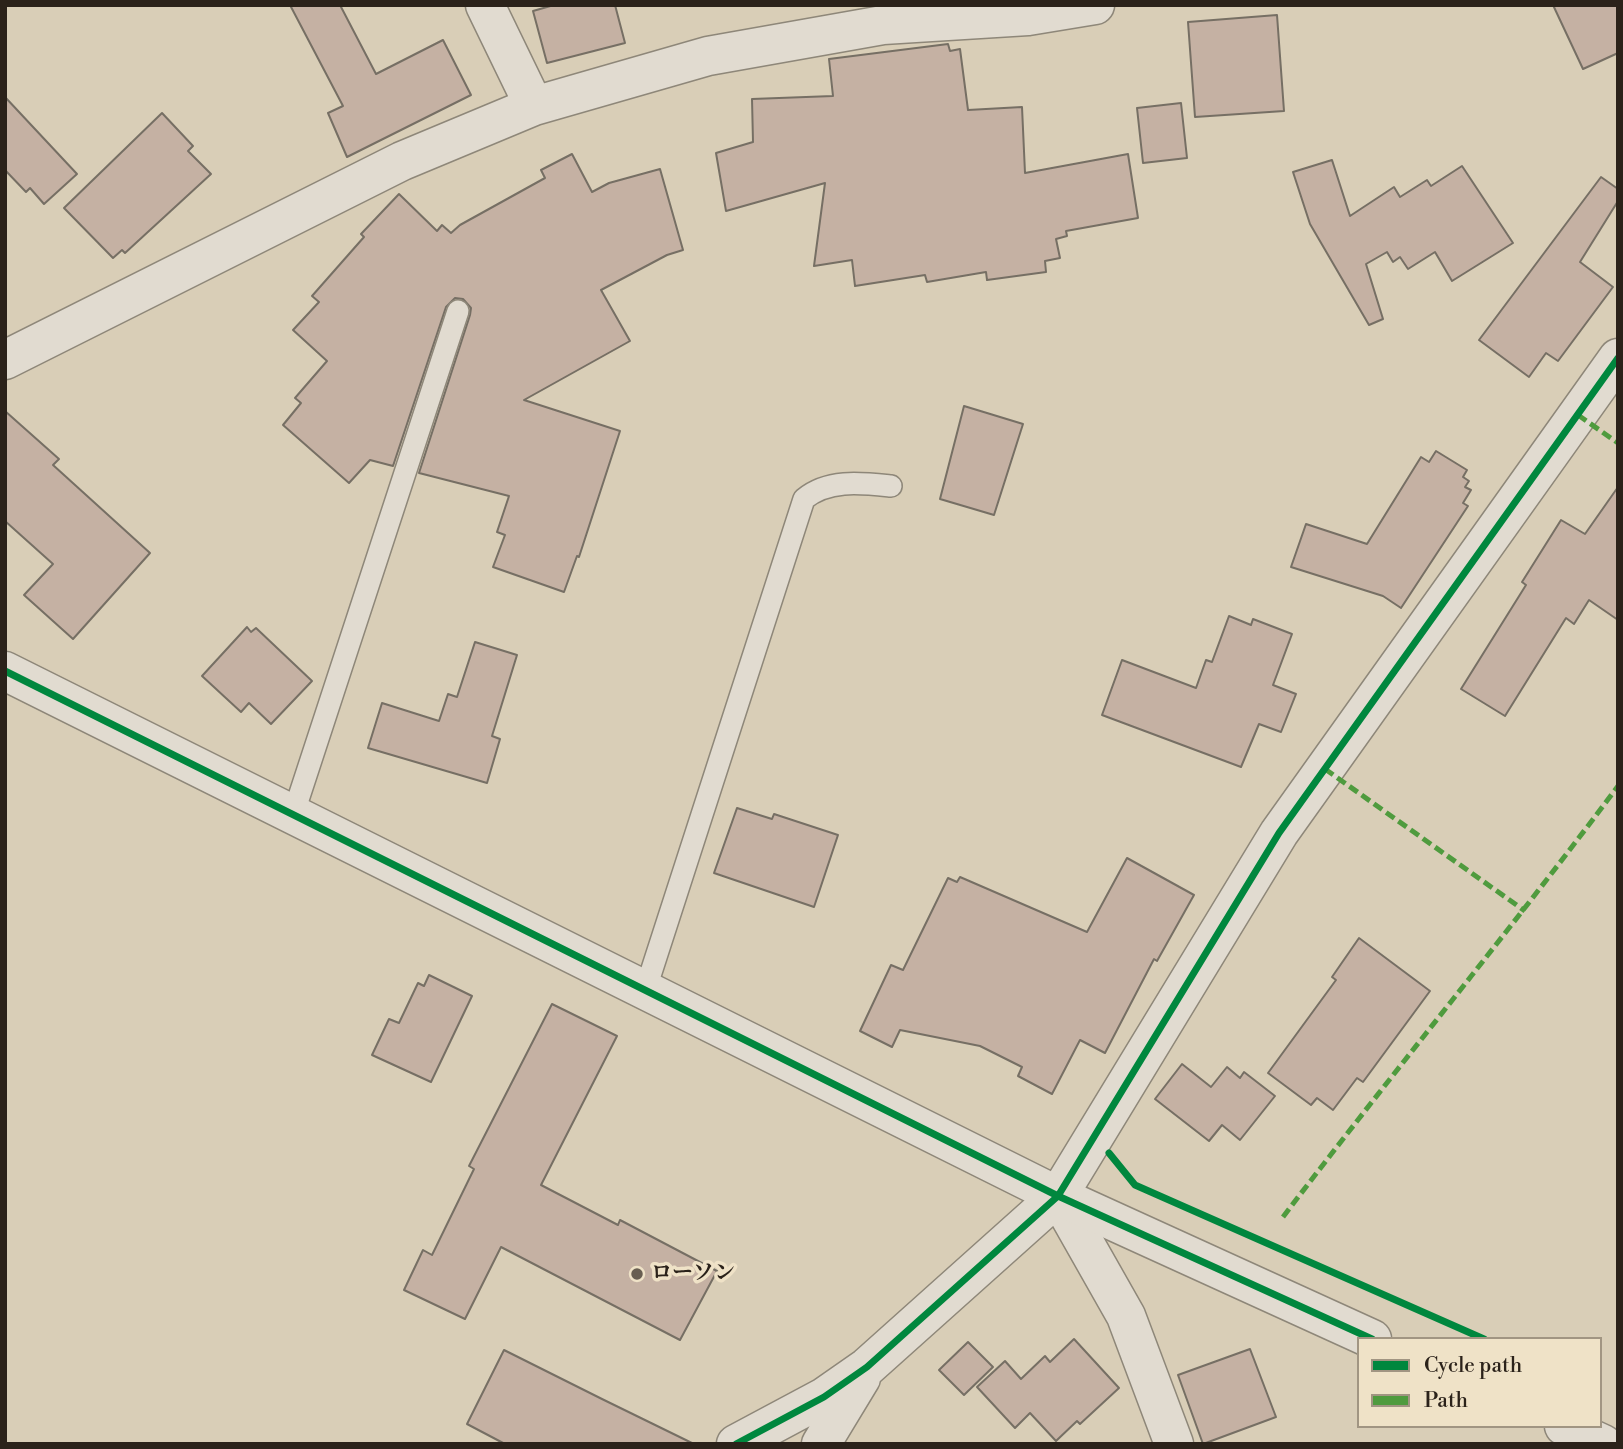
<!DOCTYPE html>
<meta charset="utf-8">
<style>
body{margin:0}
#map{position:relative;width:1623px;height:1449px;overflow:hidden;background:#d9ceb7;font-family:"Libre Bodoni",serif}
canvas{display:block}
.frame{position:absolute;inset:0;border:7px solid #2b221a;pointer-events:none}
.legend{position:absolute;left:1357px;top:1337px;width:245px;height:91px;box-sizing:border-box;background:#efe2c7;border:2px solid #a19582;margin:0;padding:9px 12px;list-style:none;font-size:21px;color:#2b221a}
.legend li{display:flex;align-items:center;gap:14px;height:35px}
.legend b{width:35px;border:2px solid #a19582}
</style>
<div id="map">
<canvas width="1623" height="1449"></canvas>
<div class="frame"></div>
<ul class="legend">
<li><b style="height:9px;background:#00873e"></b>Cycle path</li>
<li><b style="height:9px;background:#4f9b3e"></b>Path</li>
</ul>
</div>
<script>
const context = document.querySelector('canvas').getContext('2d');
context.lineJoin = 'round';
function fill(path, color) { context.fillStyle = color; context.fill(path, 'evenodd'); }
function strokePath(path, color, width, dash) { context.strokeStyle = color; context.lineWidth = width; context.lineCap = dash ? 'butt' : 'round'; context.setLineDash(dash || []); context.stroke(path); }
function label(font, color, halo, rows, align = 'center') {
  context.font = font + ' "Libre Bodoni","Noto Serif JP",serif'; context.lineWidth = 7; context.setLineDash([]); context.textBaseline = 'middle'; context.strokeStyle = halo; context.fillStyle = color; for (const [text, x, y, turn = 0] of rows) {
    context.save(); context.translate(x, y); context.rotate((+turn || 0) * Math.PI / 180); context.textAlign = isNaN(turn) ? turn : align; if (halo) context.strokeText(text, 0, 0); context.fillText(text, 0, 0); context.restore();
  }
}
const building = new Path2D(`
 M 290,5 L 340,5 L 376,74 L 443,40 L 471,95 L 347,157 L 328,113 L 343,106 Z
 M 554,5 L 615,5 L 625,43 L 547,63 L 533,11 Z
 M 1553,5 L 1618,5 L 1618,53 L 1583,69 Z
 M 1277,15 L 1284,111 L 1195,117 L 1188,22 Z
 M 948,44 L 950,51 L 960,49 L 968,110 L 1022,107 L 1025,173 L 1128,154 L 1138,218 L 1066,231 L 1067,236 L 1056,239 L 1060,258 L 1045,261 L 1046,272 L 987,280 L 986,272 L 927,282 L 925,275 L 855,286 L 852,260 L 814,266 L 825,183 L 726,211 L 716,153 L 753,142 L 752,99 L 833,96 L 829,59 Z
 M 5,97 L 77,174 L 44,204 L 30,188 L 26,192 L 5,170 Z
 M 1181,103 L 1187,158 L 1143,163 L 1137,108 Z
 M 162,113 L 193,146 L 188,151 L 211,174 L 125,253 L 122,250 L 113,258 L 64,208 Z
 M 572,154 L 592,192 L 609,183 L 660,169 L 683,250 L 667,255 L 601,290 L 630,341 L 524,400 L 620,431 L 579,557 L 577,556 L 564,592 L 493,567 L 505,535 L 497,532 L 509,496 L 419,473 L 470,315 L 471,308 L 463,299 L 455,298 L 446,307 L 393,466 L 370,460 L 349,483 L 283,425 L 301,403 L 295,398 L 327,361 L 293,330 L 319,302 L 312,296 L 364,237 L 361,234 L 399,194 L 437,231 L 442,225 L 451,233 L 460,225 L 545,178 L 541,170 Z
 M 1332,160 L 1350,216 L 1394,187 L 1400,197 L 1427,180 L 1431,186 L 1462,166 L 1513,243 L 1452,281 L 1435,252 L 1408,269 L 1400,257 L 1393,262 L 1387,252 L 1366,264 L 1383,319 L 1369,325 L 1310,224 L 1293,172 Z
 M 1601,177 L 1618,189 L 1618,201 L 1580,262 L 1613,287 L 1558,361 L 1546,353 L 1529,377 L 1479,340 Z
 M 964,406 L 1023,424 L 994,515 L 940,499 Z
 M 5,411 L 59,459 L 53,465 L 150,553 L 73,639 L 24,595 L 53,564 L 5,521 Z
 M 1436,451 L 1467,470 L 1463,477 L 1469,481 L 1465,487 L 1471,490 L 1463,503 L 1468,506 L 1401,608 L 1383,596 L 1291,567 L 1306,524 L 1367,544 L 1421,457 L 1429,462 Z
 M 1618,487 L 1618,620 L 1589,600 L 1574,624 L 1566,618 L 1505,716 L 1461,689 L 1526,585 L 1522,582 L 1561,520 L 1585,534 Z
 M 1229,616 L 1251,625 L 1253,619 L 1292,634 L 1273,685 L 1296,694 L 1281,732 L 1259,724 L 1241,767 L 1102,715 L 1122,660 L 1196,688 L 1206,660 L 1212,662 Z
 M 247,627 L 251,632 L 256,628 L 312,681 L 271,724 L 249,703 L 241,712 L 202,676 Z
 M 475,642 L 517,655 L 492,736 L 500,739 L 487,783 L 368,748 L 382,703 L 439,721 L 448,694 L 457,697 Z
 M 737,808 L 772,819 L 774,814 L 838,835 L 814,907 L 714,873 Z
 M 1127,858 L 1194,895 L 1157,961 L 1154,959 L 1105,1053 L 1080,1040 L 1052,1094 L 1018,1076 L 1022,1067 L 980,1046 L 900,1030 L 892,1047 L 860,1031 L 891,965 L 903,970 L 948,878 L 957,882 L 960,877 L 1087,932 Z
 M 1359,938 L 1430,991 L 1363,1082 L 1357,1078 L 1333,1110 L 1317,1098 L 1311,1105 L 1268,1073 L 1336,980 L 1332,977 Z
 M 429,975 L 472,996 L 431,1082 L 372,1055 L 389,1019 L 399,1023 L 418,983 L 424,986 Z
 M 552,1004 L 617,1036 L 541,1185 L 618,1225 L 620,1220 L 717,1271 L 680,1340 L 501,1247 L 465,1319 L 404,1290 L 423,1250 L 432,1255 L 474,1169 L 469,1166 Z
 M 1182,1064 L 1211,1087 L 1227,1067 L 1240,1078 L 1244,1072 L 1275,1096 L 1240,1140 L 1222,1125 L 1209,1141 L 1155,1099 Z
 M 1074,1339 L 1119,1388 L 1080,1424 L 1077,1421 L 1056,1441 L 1030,1413 L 1015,1428 L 977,1387 L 1005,1361 L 1021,1379 L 1045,1356 L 1050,1362 Z
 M 968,1342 L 993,1367 L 964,1395 L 939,1370 Z
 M 1250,1349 L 1276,1417 L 1203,1444 L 1178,1375 Z
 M 504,1350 L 602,1399 L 694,1444 L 505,1444 L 467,1424 Z`);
fill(building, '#c5b1a3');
strokePath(building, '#766f64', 2);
const service = new Path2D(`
 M 293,815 L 458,311
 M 645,991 L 804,499 C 828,479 861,483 891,486`);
const minor = new Path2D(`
 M 485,5 L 534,106
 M 5,360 L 402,161 L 534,106 L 708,56 L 883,25 L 1028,16 L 1095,5
 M 1058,1196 L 1126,1316 L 1174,1444
 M 736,1444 L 824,1397 L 867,1367 L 1058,1196 L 1279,833 L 1618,358
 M 821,1444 L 861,1378`);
const tertiary = new Path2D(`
 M 5,671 L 1058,1196 L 1372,1339
 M 1564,1426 L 1603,1444`);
strokePath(service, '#8e8779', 24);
strokePath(minor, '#8e8779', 41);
strokePath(tertiary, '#8e8779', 41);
strokePath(service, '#e1dbd0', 21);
strokePath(minor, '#e1dbd0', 38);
strokePath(tertiary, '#e1dbd0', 38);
strokePath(new Path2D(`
 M 1578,415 L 1618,443
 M 1325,769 L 1525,911
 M 1283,1217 C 1393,1072 1509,932 1618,786`), '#4f9b3e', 5, [10, 5]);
strokePath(new Path2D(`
 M 5,671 L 1058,1196 L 1372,1339
 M 1109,1153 L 1135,1185 L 1484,1339
 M 736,1444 L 824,1397 L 867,1367 L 1058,1196 L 1279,833 L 1618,358`), '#00873e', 7);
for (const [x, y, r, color] of [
 [637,1274,7,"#685e51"]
]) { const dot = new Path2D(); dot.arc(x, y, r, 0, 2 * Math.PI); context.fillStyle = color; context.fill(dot); strokePath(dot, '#efe2c7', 2.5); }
label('bold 21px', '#2b221a', '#efe2c7', [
 ["ローソン",651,1274]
], 'left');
</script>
